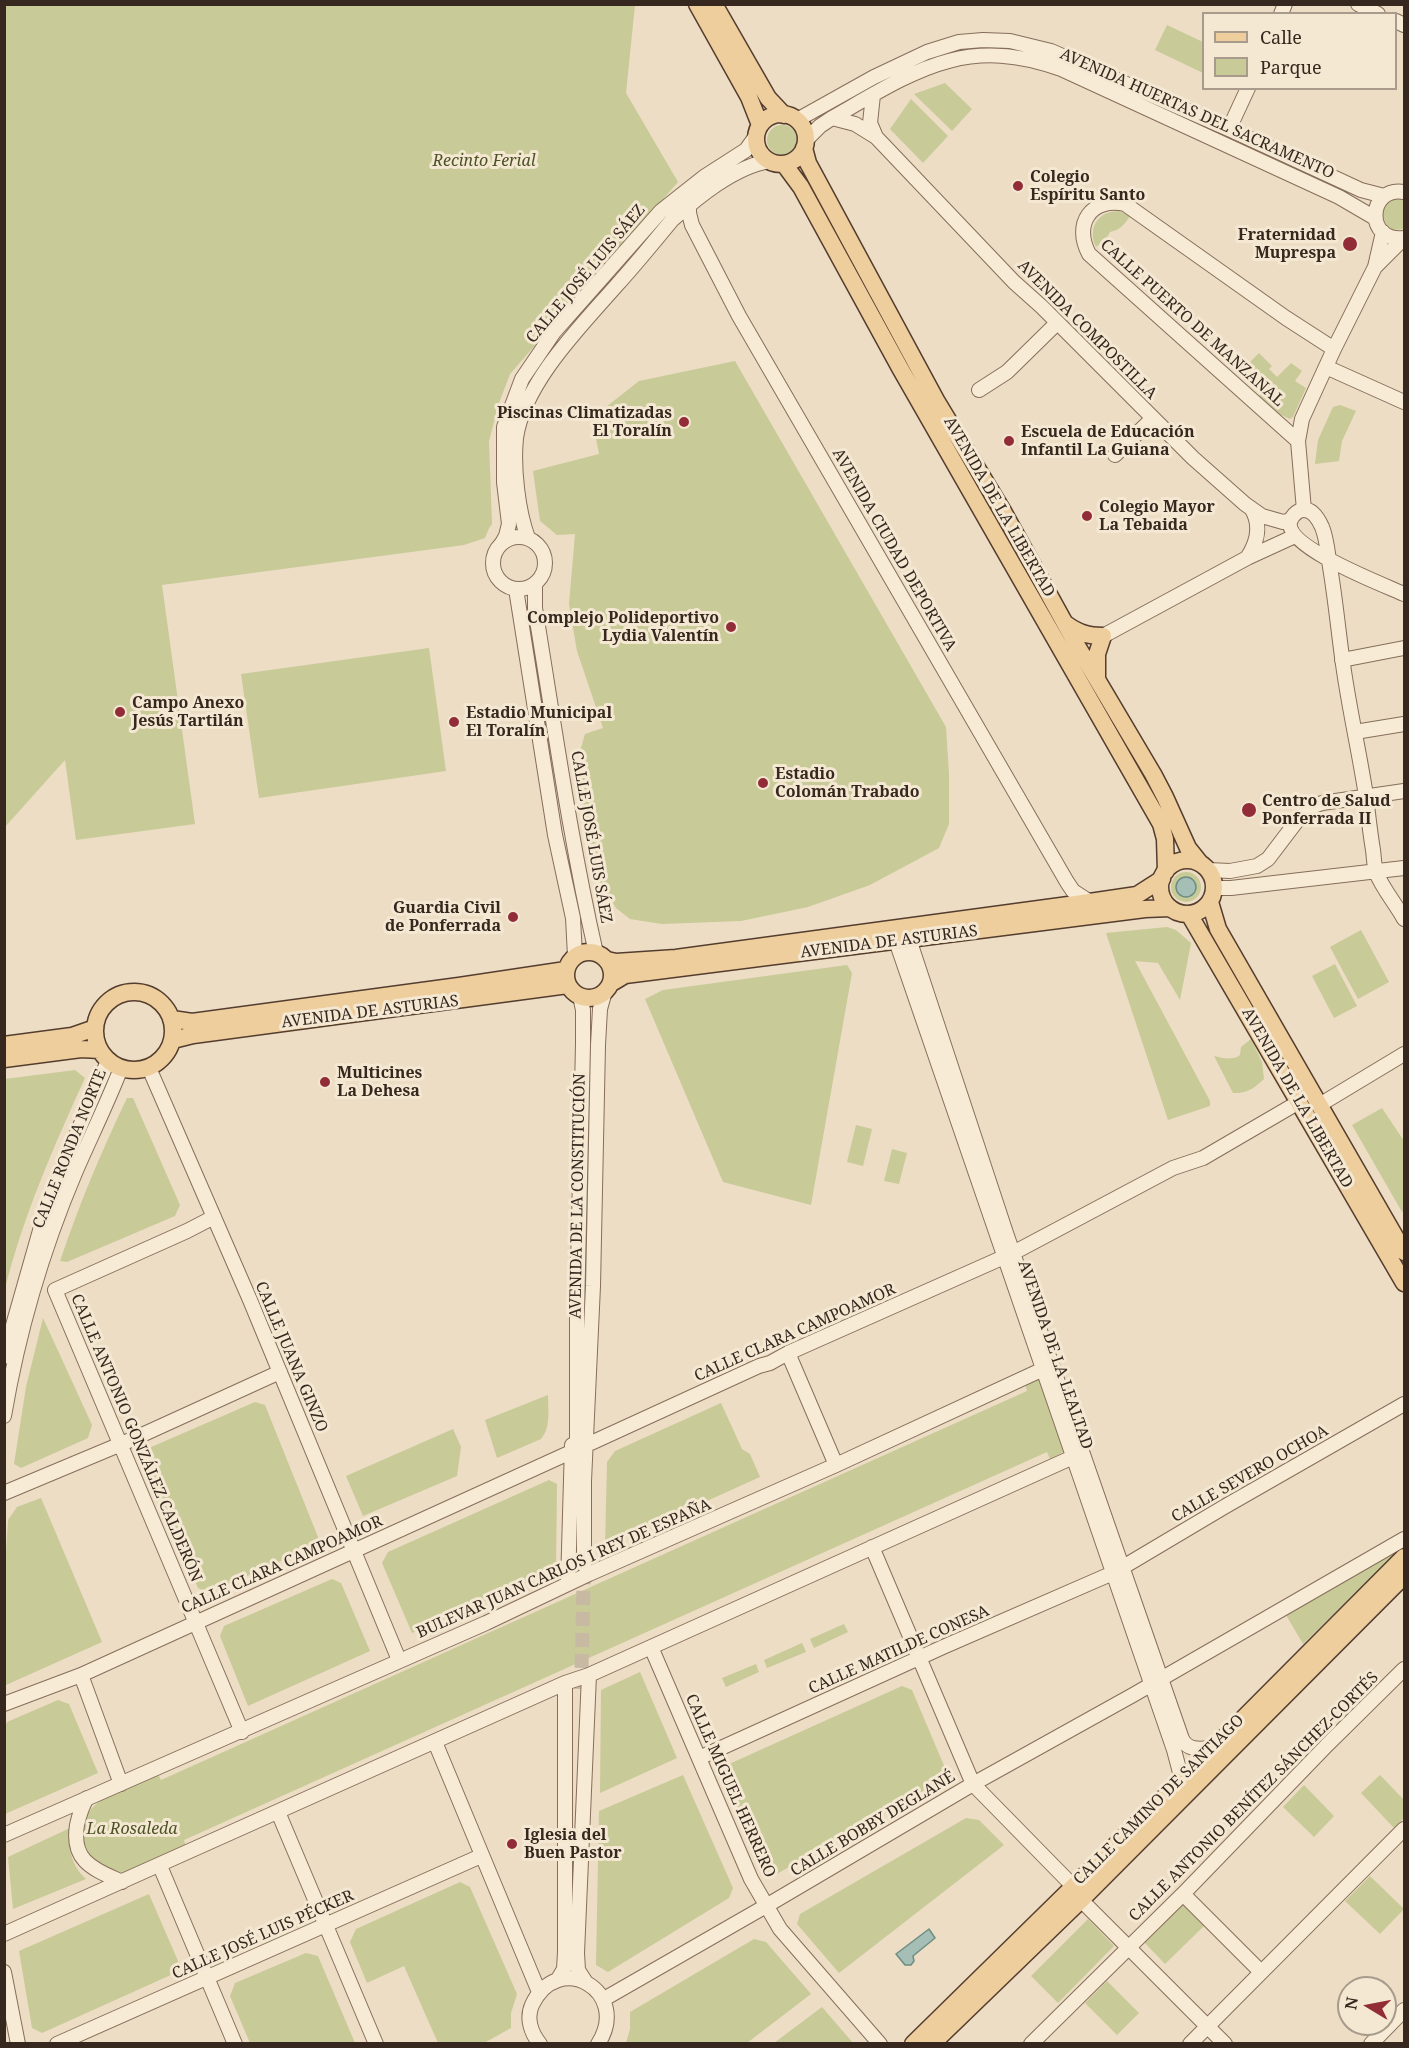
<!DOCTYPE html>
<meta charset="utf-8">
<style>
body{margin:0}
#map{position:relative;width:1409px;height:2048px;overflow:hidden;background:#ecddc4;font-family:"Noto Serif",serif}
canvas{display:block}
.frame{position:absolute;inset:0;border:6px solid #36281e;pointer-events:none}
.legend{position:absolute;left:1202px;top:12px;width:195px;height:78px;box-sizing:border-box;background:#f4e8d3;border:2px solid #a89b8b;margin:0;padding:8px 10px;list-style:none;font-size:18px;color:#36281e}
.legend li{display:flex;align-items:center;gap:12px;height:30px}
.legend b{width:30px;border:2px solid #a89b8b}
.north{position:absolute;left:1337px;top:1976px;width:60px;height:60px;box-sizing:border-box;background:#f4e8d3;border:2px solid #a89b8b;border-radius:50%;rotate:280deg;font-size:16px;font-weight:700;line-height:24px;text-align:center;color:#36281e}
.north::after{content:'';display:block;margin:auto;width:21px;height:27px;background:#922d37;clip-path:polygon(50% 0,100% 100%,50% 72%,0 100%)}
</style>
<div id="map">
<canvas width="1409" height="2048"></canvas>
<div class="frame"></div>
<ul class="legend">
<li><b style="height:8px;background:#eece9d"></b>Calle</li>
<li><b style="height:16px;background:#c8ca98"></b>Parque</li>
</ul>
<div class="north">N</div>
</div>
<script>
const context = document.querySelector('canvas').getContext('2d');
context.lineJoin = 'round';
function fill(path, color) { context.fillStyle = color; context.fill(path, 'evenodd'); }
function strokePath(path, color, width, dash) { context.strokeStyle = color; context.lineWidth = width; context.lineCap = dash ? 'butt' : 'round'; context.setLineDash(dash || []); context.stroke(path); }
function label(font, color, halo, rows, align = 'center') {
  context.font = font + ' "Noto Serif",serif'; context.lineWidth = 6; context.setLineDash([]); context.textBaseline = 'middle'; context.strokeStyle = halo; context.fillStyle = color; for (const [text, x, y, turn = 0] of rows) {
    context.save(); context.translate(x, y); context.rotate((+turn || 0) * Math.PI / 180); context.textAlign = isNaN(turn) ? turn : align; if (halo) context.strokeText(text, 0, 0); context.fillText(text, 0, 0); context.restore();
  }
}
fill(new Path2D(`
 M 5,5 L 635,5 L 626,93 L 678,182 L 510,374 L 499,403 L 489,441 L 492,524 L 489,528 L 485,538 L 464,545 L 162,585 L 195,824 L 76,840 L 65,760 L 5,827 Z
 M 1167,25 L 1203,42 L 1203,73 L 1155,50 Z
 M 945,83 L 972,109 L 952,131 L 914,94 Z
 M 911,99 L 948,136 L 923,163 L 890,129 Z
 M767 140a15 15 0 1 1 30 0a15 15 0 1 1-30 0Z
 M 1403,198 L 1404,199 L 1404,229 L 1393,230 C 1382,223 1376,205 1392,199 C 1395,198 1399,198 1403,198 Z
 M 1119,211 L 1130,216 C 1124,225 1120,230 1110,232 L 1106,239 L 1096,247 C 1087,228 1098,211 1119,211 Z
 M 1259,353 L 1272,366 L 1269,369 L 1277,377 L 1291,363 L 1302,371 L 1295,381 L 1306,388 L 1293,417 L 1290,419 L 1275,412 L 1258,397 L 1267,387 L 1246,366 Z
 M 735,361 L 946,727 L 949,774 L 949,824 L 939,848 L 870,885 L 808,907 L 741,921 L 662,924 L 630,919 L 616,908 L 595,874 L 581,791 L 579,771 L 579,755 L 585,734 L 603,728 L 577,651 L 569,604 L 575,534 L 557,535 L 540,521 L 533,471 L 599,454 L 592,418 L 639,381 Z
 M 1340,405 L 1356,411 L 1342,441 L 1339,461 L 1315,464 L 1318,440 L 1333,407 Z
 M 429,648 L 446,771 L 259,798 L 241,674 Z
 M1171 887a15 15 0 1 1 30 0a15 15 0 1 1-30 0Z
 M 1167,927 L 1176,930 L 1191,943 L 1180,1000 L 1158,963 L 1135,961 L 1210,1101 L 1210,1106 L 1168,1120 L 1106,933 Z
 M 1361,930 L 1389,982 L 1358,999 L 1330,947 Z
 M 1335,964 L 1357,1006 L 1334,1018 L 1312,976 Z
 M 847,965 L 852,973 L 811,1205 L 723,1182 L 645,999 L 663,990 Z
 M 1251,1039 L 1262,1062 L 1264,1079 C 1254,1088 1247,1094 1233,1093 L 1214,1056 C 1222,1058 1232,1061 1240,1055 L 1241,1047 Z
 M 75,1070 L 85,1078 C 54,1146 23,1216 5,1289 L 5,1079 Z
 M 127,1098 L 133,1098 L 180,1205 L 175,1216 L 67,1262 L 60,1261 C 79,1205 101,1152 127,1098 Z
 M 1382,1108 L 1404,1141 L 1404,1210 L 1402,1212 L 1352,1125 Z
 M 856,1125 L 872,1129 L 863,1166 L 847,1162 Z
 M 892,1149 L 907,1153 L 899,1184 L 884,1181 Z
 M 43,1318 L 92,1425 L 88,1438 L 21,1468 L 14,1464 L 26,1387 Z
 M 1034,1380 L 1041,1380 L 1065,1451 L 1050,1459 L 1047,1452 L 184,1840 L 186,1847 C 168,1855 145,1868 126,1872 C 95,1880 72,1836 89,1812 C 101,1794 138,1783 158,1774 L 161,1780 L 1027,1391 L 1025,1384 Z
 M 548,1395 C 548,1410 551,1427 541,1439 L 497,1458 L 485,1420 Z
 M 255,1402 L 265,1405 L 318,1537 L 315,1546 L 209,1593 L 198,1588 L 145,1460 L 149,1448 Z
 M 721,1403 L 742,1449 L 750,1454 L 760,1477 L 605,1547 L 607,1462 L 615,1451 Z
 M 453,1429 L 461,1447 L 457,1476 L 363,1516 L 346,1476 Z
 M 549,1480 L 557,1484 L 556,1569 L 412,1633 L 382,1563 L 388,1552 Z
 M 41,1498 L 102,1642 L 6,1685 L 4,1684 L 4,1583 L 8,1520 L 17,1507 Z
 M 1393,1552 L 1394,1555 L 1303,1644 L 1286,1615 Z
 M 332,1579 L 341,1583 L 370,1651 L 248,1706 L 220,1636 L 224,1626 Z
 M 844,1624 L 848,1632 L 814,1648 L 810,1639 Z
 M 802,1643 L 806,1652 L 767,1668 L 764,1660 Z
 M 756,1664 L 759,1672 L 726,1687 L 722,1678 Z
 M 640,1672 L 677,1758 L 600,1793 L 601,1690 Z
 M 902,1686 L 912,1690 L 945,1768 L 941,1781 L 775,1875 L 765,1871 L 723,1775 L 727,1765 Z
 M 58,1700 L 69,1704 L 98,1773 L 5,1814 L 5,1727 L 7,1722 Z
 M 683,1775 L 733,1888 L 729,1898 L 608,1972 L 596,1965 L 599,1811 Z
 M 1380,1775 L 1404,1800 L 1404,1818 L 1394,1828 L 1361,1793 Z
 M 1304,1785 L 1334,1816 L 1314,1837 L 1283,1807 Z
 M 966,1818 L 979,1820 L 1004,1845 L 839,1973 L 797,1924 L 800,1914 Z
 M 70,1828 C 68,1849 71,1865 86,1879 L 13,1909 L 8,1857 Z
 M 1370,1876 L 1404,1909 L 1380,1934 L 1345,1901 Z
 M 460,1882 L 470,1887 L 517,1994 L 511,2013 L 511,2028 L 484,2043 L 438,2043 L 404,1966 L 367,1983 L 350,1942 L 356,1929 Z
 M 149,1894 L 178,1961 L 173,1974 L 42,2033 L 32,2028 L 19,1951 Z
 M 1182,1904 L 1204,1926 L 1165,1964 L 1144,1942 Z
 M 1088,1919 L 1114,1946 L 1058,2003 L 1031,1976 Z
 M 754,1939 L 766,1942 L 811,1994 L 747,2043 L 626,2043 L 630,2029 L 630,2012 Z
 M 306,1953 L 318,1956 L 355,2043 L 250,2043 L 230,1996 L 235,1983 Z
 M 1107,1981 L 1139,2013 L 1117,2035 L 1085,2003 Z
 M 822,2007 L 853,2043 L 774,2043 Z`), '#c8ca98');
const water = new Path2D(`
 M1176 887a10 10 0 1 1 20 0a10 10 0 1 1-20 0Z
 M 929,1929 L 935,1938 L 913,1956 L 914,1961 L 911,1965 L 905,1965 L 896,1954 Z`);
fill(water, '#a5bfb6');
strokePath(water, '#6d8d82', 1.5);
strokePath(new Path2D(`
 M 581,1689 L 584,1566`), '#c8b9a3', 14, [14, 7]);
const minor = new Path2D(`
 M 1358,4 L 1378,14
 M 1281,14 L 1285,4
 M 1396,21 L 1404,25
 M 873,95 L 870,123 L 876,137
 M 832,118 L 855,124 L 876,137 L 1014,282 L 1042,307 L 1193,458 L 1245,504 L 1262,516 L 1283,522 L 1291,520
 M 797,120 L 874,77 L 927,52 L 959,42 L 983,40 L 1010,41 L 1051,51 L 1229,129 L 1361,190 L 1384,196
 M 1229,129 L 1248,88
 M 806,140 L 820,126 L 832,118 C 913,72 965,34 1061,69 L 1339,197 L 1375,218
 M 1404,192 C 1367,186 1365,243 1404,238
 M 689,205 L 689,213 L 692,225 L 739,316 L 1067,882 L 1073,891 L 1090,902
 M 1375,267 L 1404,238
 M 1326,367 L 1404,402
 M 979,390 L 1007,372 L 1057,323
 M 1298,441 L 1089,254 C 1073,224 1091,197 1125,204 L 1286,318 L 1334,349
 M 1115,455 L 1152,419
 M 1304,510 L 1298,441 L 1302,419 L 1334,349 L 1375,267 L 1383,232
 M493 563a26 26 0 1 1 52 0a26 26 0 1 1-52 0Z
 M 528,538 C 518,511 513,468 516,438 C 524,383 580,327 616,286 C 635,265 654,242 672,220 C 698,197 734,167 769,161
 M 502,543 L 506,536 L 509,524 L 504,482 L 504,427 L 522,379 L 554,332 L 661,211 L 704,177 L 746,150 L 756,136
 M 1247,558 C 1257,543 1262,525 1251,508
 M 535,584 L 535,608 C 554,723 570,839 596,953
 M 516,589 L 555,835 L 573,918 L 575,956
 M 1404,594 C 1384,585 1284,547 1290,521 C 1292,517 1295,513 1299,511 C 1311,506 1318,518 1322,527 C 1327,539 1328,555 1330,567 C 1335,597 1338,627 1342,657 C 1348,704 1359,750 1366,796 C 1368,814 1370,832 1373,850 C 1374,857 1374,866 1376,872 C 1382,888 1396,904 1404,919
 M 1103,636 L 1247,558 L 1295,536
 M 1342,660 L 1404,648
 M 1355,732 L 1404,724
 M 1208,870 L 1230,871 L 1257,866 L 1268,859 L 1306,809 L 1322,803 L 1404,791
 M 1214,888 L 1231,888 L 1404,868
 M 909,939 L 1006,1233 L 1182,1739 C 1188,1751 1200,1749 1212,1748
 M 896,941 L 1174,1750 L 1182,1780
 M 149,1068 L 250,1300 L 399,1660
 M 1321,1104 L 1404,1054
 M 55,1290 L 242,1732
 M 55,1290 L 187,1231 L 214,1217
 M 788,1353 L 836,1465
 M 4,1357 L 43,1220 L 62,1168 L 108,1061
 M 4,1416 C 18,1334 42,1251 75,1173 C 90,1138 107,1104 121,1068
 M 591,1443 L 759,1366 L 770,1363 L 788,1353 L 1013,1253 L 1173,1168 L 1203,1158 L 1299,1102
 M 577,1452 L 577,1312 L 583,1044 L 583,1010 L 580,996
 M 4,1493 L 133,1439 L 280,1372
 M 872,1547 L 973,1784 L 1073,1886
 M 584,1565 L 584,1481 L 593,1286 L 598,1045 L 600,1009 L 605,991
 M 568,1584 L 572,1445
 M 651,1647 L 751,1879 L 780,1929 L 880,2044
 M 81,1675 L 121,1784
 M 4,1704 L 81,1675 L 571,1452
 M 435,1742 L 539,1992
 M 699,1758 L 943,1647 L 1113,1573 L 1224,1507 L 1404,1404
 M 87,1798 C 82,1806 79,1816 77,1825 C 71,1862 94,1869 122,1882
 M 278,1812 L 376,2044
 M 4,1835 L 486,1623 L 589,1574 L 836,1465 L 1052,1365
 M 160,1866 L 235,2044
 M 1183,1894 L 1261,1972
 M 1081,1900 L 1225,2044
 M 4,1934 L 565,1683 L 589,1675 L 1082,1453
 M 4,1972 L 18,2044
 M 558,1979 L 564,1969 L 565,1952 L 565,1683
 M 585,1981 L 578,1970 L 577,1953 L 589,1675
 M 604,1999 L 766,1906 L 973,1784 L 1133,1695 L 1404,1539
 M 57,2044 L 481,1856
 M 540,2044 C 531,2033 526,2018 532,2005 C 558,1949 632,1991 598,2044
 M 1031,2044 L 1183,1894 L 1328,1744 L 1404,1669
 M 1190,2044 L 1404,1829
 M 1371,2044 L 1404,2010`);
const major = new Path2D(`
 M 697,4 L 749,97 L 760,125
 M 714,4 L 768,98 L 784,115
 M756 139a25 25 0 1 1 50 0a25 25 0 1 1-50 0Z
 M 804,148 L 808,163 L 937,402 L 1004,513 L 1079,649 L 1153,774 L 1165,797 L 1188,848 L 1200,863
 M 784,164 L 801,187 L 900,368 L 1161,824 L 1165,839 L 1166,871
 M 1066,624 C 1078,633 1088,636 1103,636 L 1097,654 L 1097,677
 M1160 887a27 27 0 1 1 54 0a27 27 0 1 1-54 0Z
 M 1210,902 L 1218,929 L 1404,1252
 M 1189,914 L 1404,1283
 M566 975a23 23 0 1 1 46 0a23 23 0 1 1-46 0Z
 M 607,960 L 616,962 L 676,958 L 1076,904 L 1137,895 L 1162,879
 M 610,984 L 625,975 L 1145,909 L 1170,908
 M95 1031a39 39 0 1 1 78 0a39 39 0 1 1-78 0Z
 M 172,1019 L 192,1022 L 459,986 L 566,970
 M 173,1040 L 193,1035 L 568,985
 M 4,1045 L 72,1036 L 95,1028
 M 4,1059 L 81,1049 L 100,1050
 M 913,2044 L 1182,1780 L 1404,1557
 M 932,2044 L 1081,1900 L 1404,1576`);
strokePath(minor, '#866e5b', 16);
strokePath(major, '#543d2f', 19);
strokePath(minor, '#f7ebd6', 14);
strokePath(major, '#eece9d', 16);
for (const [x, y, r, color] of [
 [1018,186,6,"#922d37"],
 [1350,244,8,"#922d37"],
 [684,422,6,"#922d37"],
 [1009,441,6,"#922d37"],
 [1087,516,6,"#922d37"],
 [731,627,6,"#922d37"],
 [120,712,6,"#922d37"],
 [454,722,6,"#922d37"],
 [763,783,6,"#922d37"],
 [1249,810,8,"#922d37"],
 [513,917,6,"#922d37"],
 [325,1082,6,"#922d37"],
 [512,1844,6,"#922d37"]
]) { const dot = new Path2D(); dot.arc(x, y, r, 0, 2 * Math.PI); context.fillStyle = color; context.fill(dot); strokePath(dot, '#f4e8d3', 2); }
label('16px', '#36281e', '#f4e8d3', [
 ["AVENIDA HUERTAS DEL SACRAMENTO",1197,114,24],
 ["CALLE JOSÉ LUIS SÁEZ",586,274,-50],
 ["CALLE PUERTO DE MANZANAL",1192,323,42],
 ["AVENIDA COMPOSTILLA",1087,330,45],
 ["AVENIDA DE LA LIBERTAD",999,507,60],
 ["AVENIDA CIUDAD DEPORTIVA",894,550,60],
 ["CALLE JOSÉ LUIS SÁEZ",591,837,80],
 ["AVENIDA DE ASTURIAS",889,942,-7],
 ["AVENIDA DE ASTURIAS",370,1012,-7],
 ["AVENIDA DE LA LIBERTAD",1297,1098,60],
 ["CALLE RONDA NORTE",70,1149,-68],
 ["AVENIDA DE LA CONSTITUCIÓN",578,1196,-89],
 ["CALLE CLARA CAMPOAMOR",795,1333,-24],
 ["AVENIDA DE LA LEALTAD",1055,1355,71],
 ["CALLE JUANA GINZO",291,1357,67],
 ["CALLE ANTONIO GONZÁLEZ CALDERÓN",136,1438,67],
 ["CALLE SEVERO OCHOA",1250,1474,-30],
 ["CALLE CLARA CAMPOAMOR",282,1565,-24],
 ["BULEVAR JUAN CARLOS I REY DE ESPAÑA",564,1569,-24],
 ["CALLE MATILDE CONESA",899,1650,-24],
 ["CALLE MIGUEL HERRERO",730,1786,66],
 ["CALLE ANTONIO BENÍTEZ SÁNCHEZ-CORTÉS",1254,1797,-45],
 ["CALLE CAMINO DE SANTIAGO",1159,1800,-45],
 ["CALLE BOBBY DEGLANÉ",873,1824,-31],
 ["CALLE JOSÉ LUIS PÉCKER",263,1935,-24]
]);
label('italic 16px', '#4b5226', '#f4e8d3', [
 ["Recinto Ferial",484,161],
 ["La Rosaleda",132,1829]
]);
label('bold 16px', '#36281e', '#f4e8d3', [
 ["Colegio",1030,177],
 ["Espíritu Santo",1030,195],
 ["Fraternidad",1336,235,"right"],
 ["Muprespa",1336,253,"right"],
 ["Piscinas Climatizadas",672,413,"right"],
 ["El Toralín",672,431,"right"],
 ["Escuela de Educación",1021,432],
 ["Infantil La Guiana",1021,450],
 ["Colegio Mayor",1099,507],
 ["La Tebaida",1099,525],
 ["Complejo Polideportivo",719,618,"right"],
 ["Lydia Valentín",719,636,"right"],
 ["Campo Anexo",132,703],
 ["Jesús Tartilán",132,721],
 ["Estadio Municipal",466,713],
 ["El Toralín",466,731],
 ["Estadio",775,774],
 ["Colomán Trabado",775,792],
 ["Centro de Salud",1262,801],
 ["Ponferrada II",1262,819],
 ["Guardia Civil",501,908,"right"],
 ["de Ponferrada",501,926,"right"],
 ["Multicines",337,1073],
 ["La Dehesa",337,1091],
 ["Iglesia del",524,1835],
 ["Buen Pastor",524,1853]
], 'left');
</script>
